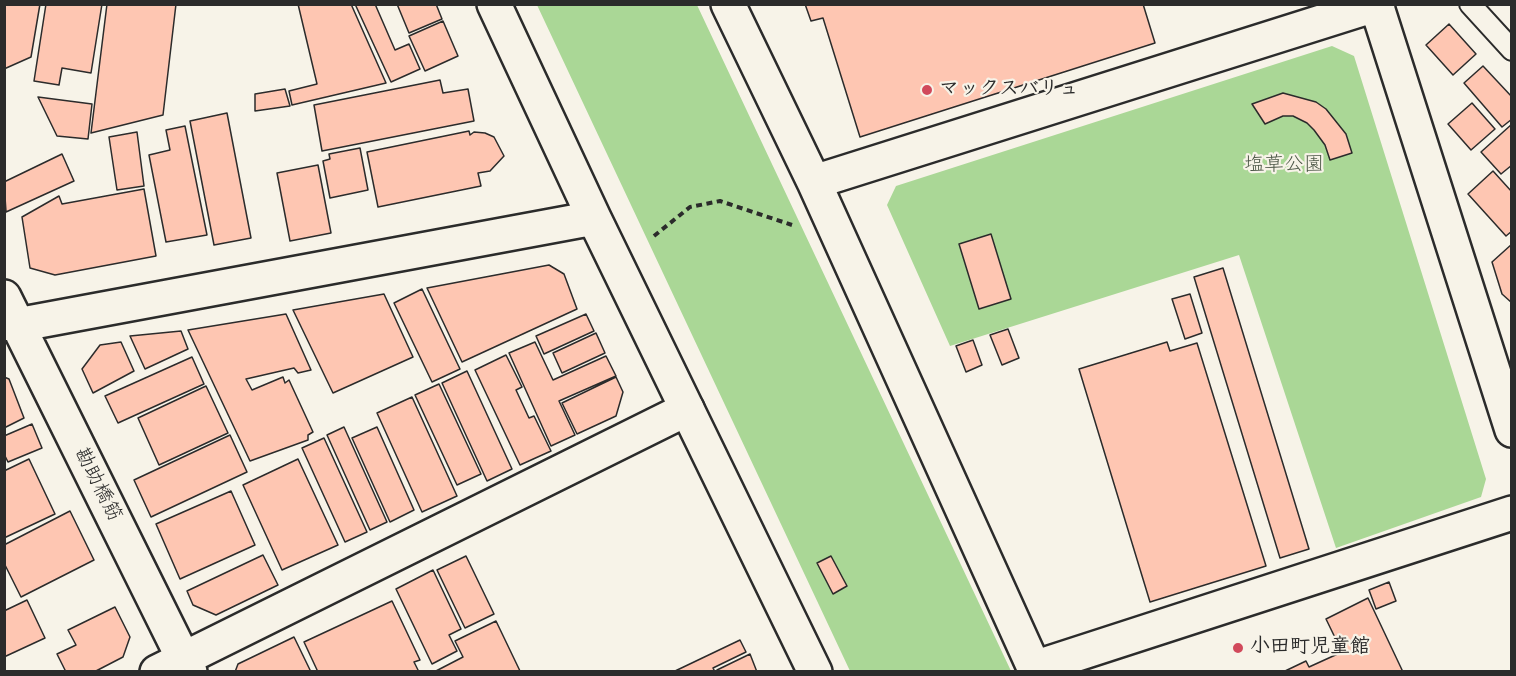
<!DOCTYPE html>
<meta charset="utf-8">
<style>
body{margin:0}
#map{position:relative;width:1516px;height:676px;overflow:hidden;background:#f7f3e8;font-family:Mynerve,sans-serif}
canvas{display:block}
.frame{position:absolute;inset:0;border:6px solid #2b2b2b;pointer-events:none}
</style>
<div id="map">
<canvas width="1516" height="676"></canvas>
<div class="frame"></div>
</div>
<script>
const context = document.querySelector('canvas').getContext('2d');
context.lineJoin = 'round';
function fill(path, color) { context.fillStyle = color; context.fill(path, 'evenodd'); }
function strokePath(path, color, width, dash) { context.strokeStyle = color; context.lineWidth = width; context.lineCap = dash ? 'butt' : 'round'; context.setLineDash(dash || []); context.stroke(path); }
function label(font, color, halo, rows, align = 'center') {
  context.font = font + ' Mynerve,"Klee One",sans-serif'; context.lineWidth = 4.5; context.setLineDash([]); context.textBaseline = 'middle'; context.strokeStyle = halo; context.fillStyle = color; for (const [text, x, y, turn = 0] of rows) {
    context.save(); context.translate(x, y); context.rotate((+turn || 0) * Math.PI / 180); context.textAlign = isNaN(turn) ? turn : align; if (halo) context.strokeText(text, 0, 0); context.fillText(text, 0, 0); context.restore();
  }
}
fill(new Path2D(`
 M 537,5 L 697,5 L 1011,671 L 850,671 Z
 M 1332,46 L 1354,56 L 1486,479 L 1481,497 L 1336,548 L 1239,255 L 950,346 L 887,205 L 896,186 Z`), '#aad796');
const building = new Path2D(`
 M 4,4 L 40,4 L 31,57 L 4,69 Z
 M 46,4 L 102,4 L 91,73 L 62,68 L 59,85 L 34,81 Z
 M 107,4 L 176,4 L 163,115 L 91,133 Z
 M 298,4 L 351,4 L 386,83 L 292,105 L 289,91 L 317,84 Z
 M 355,4 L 375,4 L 395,50 L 409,44 L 420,69 L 391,82 Z
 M 397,4 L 436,4 L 442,19 L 409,33 Z
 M 805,4 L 1143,4 L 1155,43 L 860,137 L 823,18 L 811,21 Z
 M 443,21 L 458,56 L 425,71 L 409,36 Z
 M 1449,24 L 1476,54 L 1453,75 L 1426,45 Z
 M 1483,66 L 1512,97 L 1512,119 L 1502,127 L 1464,83 Z
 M 440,80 L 443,93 L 468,89 L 474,121 L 322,151 L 314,105 Z
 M 285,89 L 290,106 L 255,111 L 255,94 Z
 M 1283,93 L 1316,102 L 1326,109 L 1346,134 L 1352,153 L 1330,160 L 1325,145 L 1314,130 L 1307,123 L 1293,116 L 1283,116 L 1265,124 L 1252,104 Z
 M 38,97 L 92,104 L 88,139 L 57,136 Z
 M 1472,103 L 1495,129 L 1471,150 L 1448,124 Z
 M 227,113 L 251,238 L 214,245 L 190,121 Z
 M 1512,124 L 1512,165 L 1501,174 L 1481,152 Z
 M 185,126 L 207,235 L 166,242 L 149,155 L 170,150 L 166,130 Z
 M 469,131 L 470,135 L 474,132 L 485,133 L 494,137 L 504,156 L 490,171 L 478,173 L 481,186 L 378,207 L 367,152 Z
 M 137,132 L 144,186 L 117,190 L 109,137 Z
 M 360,148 L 368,190 L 330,198 L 323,161 L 330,159 L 329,154 Z
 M 62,154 L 74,181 L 6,212 L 4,182 Z
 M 318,165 L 331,233 L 290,241 L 277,173 Z
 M 1493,171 L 1512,192 L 1512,231 L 1506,236 L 1468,194 Z
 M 144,189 L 156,256 L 55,275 L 30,268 L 22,217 L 59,196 L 62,204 Z
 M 991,234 L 1011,299 L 979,309 L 959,244 Z
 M 1512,244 L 1512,303 L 1502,294 L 1492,262 Z
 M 549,265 L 564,274 L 577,309 L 462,362 L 427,288 Z
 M 1223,268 L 1309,549 L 1280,558 L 1194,277 Z
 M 422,289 L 460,369 L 432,382 L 394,303 Z
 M 384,294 L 413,357 L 333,393 L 293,310 Z
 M 1190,294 L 1202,333 L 1185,339 L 1172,299 Z
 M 286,314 L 311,370 L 298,373 L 294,368 L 246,379 L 252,390 L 283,377 L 285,383 L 289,380 L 313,432 L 308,435 L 308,440 L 250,461 L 188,330 Z
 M 586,314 L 594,331 L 544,354 L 536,336 Z
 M 1008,329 L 1019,358 L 1002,365 L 990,335 Z
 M 181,331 L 188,349 L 145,369 L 130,336 Z
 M 596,333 L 605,353 L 562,373 L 553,353 Z
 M 973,340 L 982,365 L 966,372 L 956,346 Z
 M 121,342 L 134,371 L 93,393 L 82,369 L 100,345 Z
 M 535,342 L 553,380 L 606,356 L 616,376 L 559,401 L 575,435 L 551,446 L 509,353 Z
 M 1167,342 L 1170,351 L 1197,343 L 1266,566 L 1150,602 L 1079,369 Z
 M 506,355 L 522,387 L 516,390 L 529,418 L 534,416 L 551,451 L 520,465 L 475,370 Z
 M 192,357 L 204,384 L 118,423 L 105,396 Z
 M 467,371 L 512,469 L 487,481 L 442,383 Z
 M 4,377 L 9,379 L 24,418 L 4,428 Z
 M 616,377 L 623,392 L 616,416 L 577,434 L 562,403 Z
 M 439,384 L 481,474 L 457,485 L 415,395 Z
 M 206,386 L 228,433 L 159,465 L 138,418 Z
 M 412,397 L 457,496 L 422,512 L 377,413 Z
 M 32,424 L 42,448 L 8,462 L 4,454 L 4,436 Z
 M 344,427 L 387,522 L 370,530 L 327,435 Z
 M 377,427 L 414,510 L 390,522 L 352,438 Z
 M 230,435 L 247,472 L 151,517 L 134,480 Z
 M 324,438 L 367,532 L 345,542 L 302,448 Z
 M 29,459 L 55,514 L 4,538 L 4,471 Z
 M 298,459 L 338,545 L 282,570 L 243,485 Z
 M 231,491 L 255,545 L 180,579 L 156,524 Z
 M 70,511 L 94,560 L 21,597 L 4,563 L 4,545 Z
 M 263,555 L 278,585 L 216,615 L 193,605 L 187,591 Z
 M 466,556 L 494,614 L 465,628 L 437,570 Z
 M 831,556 L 847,586 L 833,594 L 817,563 Z
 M 433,570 L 461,629 L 449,635 L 457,651 L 432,664 L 396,589 Z
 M 1389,582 L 1396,601 L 1376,609 L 1369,590 Z
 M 1368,598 L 1403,672 L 1283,672 L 1306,661 L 1309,667 L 1342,652 L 1326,619 Z
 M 27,600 L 45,638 L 4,657 L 4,611 Z
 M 392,601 L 420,660 L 414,662 L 419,672 L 318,672 L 304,642 Z
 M 115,607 L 130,637 L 123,657 L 94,672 L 66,672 L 57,654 L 76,645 L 68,630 Z
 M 496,621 L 520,671 L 434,672 L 463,657 L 455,641 Z
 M 294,637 L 311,672 L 235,672 L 238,664 Z
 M 740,640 L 746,652 L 713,668 L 715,672 L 673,672 Z
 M 750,654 L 757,672 L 718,672 L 717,670 Z`);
fill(building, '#fec6b2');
strokePath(building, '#2b2b2b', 1.5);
const service = new Path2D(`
 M 1470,4 L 1512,50`);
const minor = new Path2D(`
 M 157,672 L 687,409`);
const tertiary = new Path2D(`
 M 494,4 L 594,218 L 815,672
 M 728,4 L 814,182 L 1036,672
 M 1376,4 L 1512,430
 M 814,182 L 1378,4
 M 4,297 L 190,672
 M 4,323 L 17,325 L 594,218
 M 1034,668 L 1512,513`);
strokePath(service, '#2b2b2b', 24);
strokePath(minor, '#2b2b2b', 38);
strokePath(tertiary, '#2b2b2b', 38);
strokePath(new Path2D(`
 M 654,236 L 690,207 L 720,201 L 792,225`), '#2b2b2b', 4, [6, 4.5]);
strokePath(service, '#f7f3e8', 20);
strokePath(minor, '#f7f3e8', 33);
strokePath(tertiary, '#f7f3e8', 33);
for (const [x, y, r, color] of [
 [927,90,6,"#d1495b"],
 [1238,648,6,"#d1495b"]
]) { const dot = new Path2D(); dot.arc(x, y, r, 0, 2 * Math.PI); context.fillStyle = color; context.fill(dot); strokePath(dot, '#f7f3e8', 2); }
label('bold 20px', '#2b2b2b', '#f7f3e8', [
 ["マックスバリュ",939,90],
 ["小田町児童館",1250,648]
], 'left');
label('20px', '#4b5646', '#f7f3e8', [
 ["塩草公園",1284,166]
]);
label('20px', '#2b2b2b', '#f7f3e8', [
 ["勘助橋筋",97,485,63]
]);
</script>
